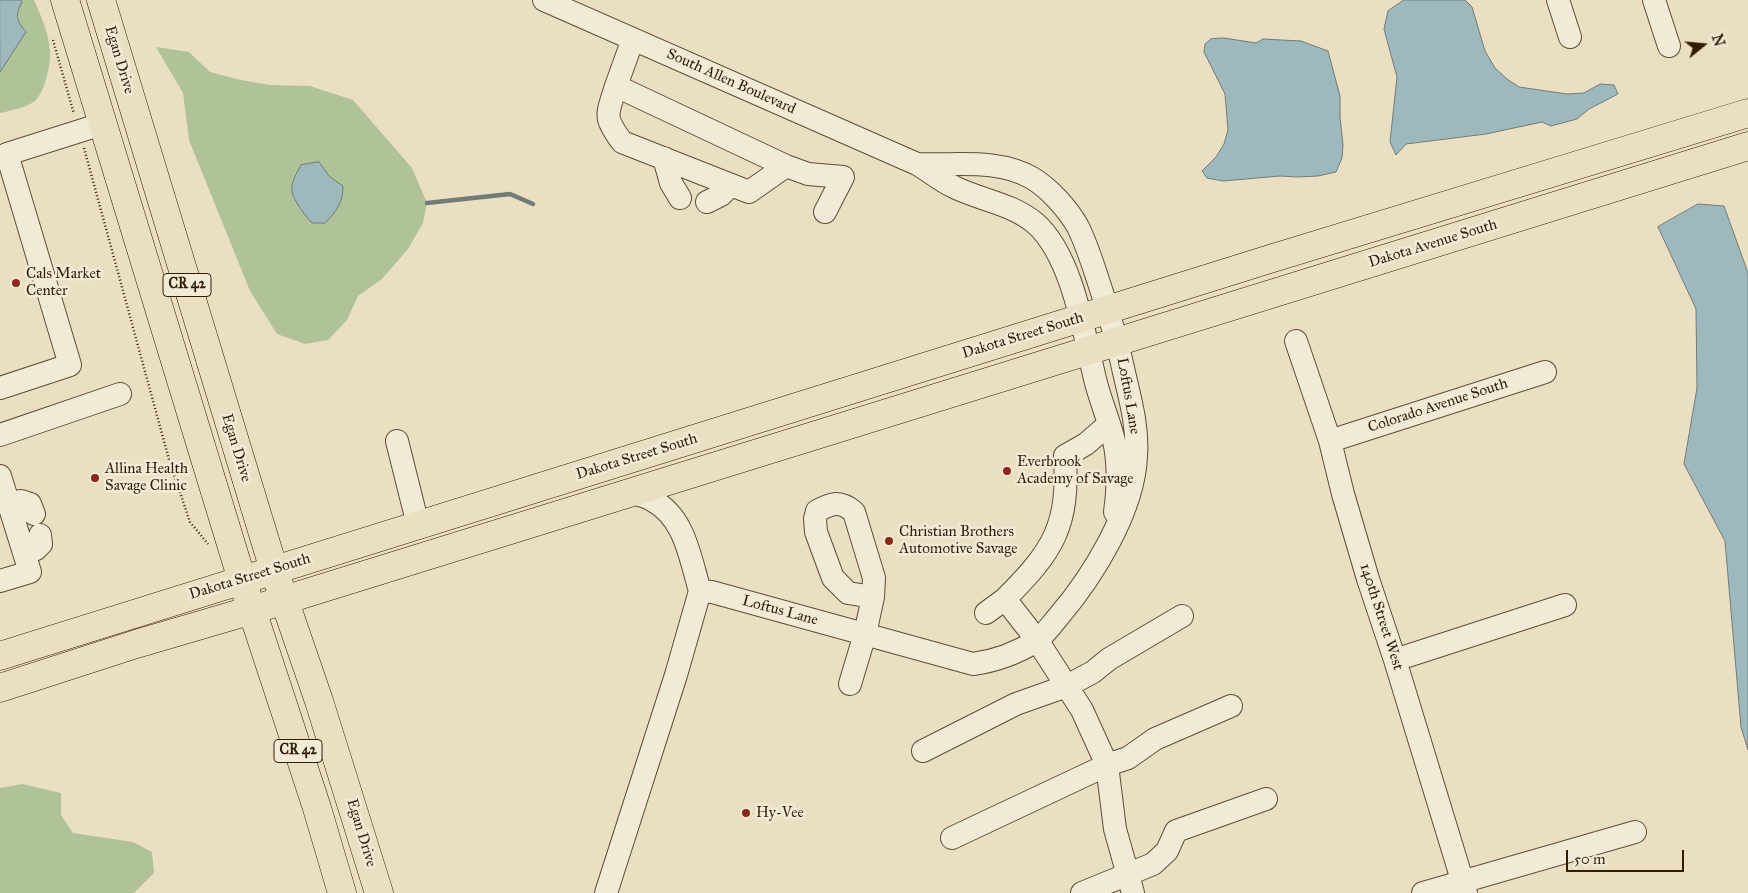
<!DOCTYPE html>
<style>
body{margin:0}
#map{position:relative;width:1748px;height:893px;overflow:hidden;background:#eadfc2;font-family:"IM FELL Great Primer",serif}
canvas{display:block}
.north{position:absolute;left:1678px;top:20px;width:50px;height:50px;-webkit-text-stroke:4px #f1ead7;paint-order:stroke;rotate:73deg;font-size:14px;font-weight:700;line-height:20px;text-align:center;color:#301e04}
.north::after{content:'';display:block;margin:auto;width:18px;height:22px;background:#301e04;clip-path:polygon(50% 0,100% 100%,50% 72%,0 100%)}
.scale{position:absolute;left:1566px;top:850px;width:118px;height:22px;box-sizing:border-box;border:2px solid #301e04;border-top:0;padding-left:6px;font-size:15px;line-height:18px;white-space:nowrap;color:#301e04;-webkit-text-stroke:4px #f1ead7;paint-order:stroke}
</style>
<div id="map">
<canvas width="1748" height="893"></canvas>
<div class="north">N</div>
<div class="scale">50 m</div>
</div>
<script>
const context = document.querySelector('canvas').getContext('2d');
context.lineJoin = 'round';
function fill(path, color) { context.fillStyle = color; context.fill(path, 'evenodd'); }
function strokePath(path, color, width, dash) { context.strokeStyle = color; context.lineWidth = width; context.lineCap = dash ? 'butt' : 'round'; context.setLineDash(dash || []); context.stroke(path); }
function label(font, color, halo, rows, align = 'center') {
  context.font = font + ' "IM FELL Great Primer",serif'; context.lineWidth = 5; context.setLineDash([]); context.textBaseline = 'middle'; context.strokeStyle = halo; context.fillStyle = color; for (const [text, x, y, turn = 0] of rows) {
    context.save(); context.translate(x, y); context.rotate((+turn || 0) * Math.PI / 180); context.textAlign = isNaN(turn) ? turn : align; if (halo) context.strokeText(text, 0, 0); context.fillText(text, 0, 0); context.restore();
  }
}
fill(new Path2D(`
 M 0,0 L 34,0 C 46,28 56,49 46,79 C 44,86 41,94 36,100 C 29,107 10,111 0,113 Z
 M 156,47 L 189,52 L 210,72 L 241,80 L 270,85 L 310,86 L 353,100 L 412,168 L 427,203 L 423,223 L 408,249 L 382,279 L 358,296 L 347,320 L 328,340 L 305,344 L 277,334 L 250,291 L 189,140 L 183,93 ZM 318,162 L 330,177 L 303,213 L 298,203 Z
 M 22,784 L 61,793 L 61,815 L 73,833 L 133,842 L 152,852 L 154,873 L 134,893 L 0,893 L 0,788 Z`), '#b0c398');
const water = new Path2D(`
 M 0,0 L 21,0 L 22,2 C 15,16 16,20 26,32 L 0,72 Z
 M 1404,0 L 1465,0 L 1472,7 L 1485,51 L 1495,68 L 1507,79 L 1519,87 L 1567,94 L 1584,93 L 1600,84 L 1614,85 L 1618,94 L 1589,109 L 1577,119 L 1551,126 L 1542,122 L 1486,134 L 1406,144 L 1396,155 L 1390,142 L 1397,77 L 1384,29 L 1388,11 Z
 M 1224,38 L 1256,43 L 1263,39 L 1301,41 L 1328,51 L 1340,96 L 1340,117 L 1343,145 L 1342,158 L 1336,172 L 1318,176 L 1297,177 L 1280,176 L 1223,181 L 1207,178 L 1202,171 L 1216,157 L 1224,144 L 1228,130 L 1225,94 L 1204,52 L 1205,44 L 1211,39 Z
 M 319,162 L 330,177 L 343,186 C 343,202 337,211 325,223 L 312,223 C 307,218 293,200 292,192 C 290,183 297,173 301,165 Z
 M 1698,204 L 1724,206 L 1748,273 L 1748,750 L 1741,727 L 1725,541 L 1684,464 L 1697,388 L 1696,309 L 1658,227 Z`);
fill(water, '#9eb9be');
strokePath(water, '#727b74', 1);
strokePath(new Path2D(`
 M 427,203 L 510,194 L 533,204`), '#727b74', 4.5);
const minor = new Path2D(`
 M 544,0 L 917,164 C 929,171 940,180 952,186 C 979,200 1011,203 1035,223 C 1072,255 1084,333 1095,379 C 1100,400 1109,420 1114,441 C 1119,463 1118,490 1115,512
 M 1558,0 L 1570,37
 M 1654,0 L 1669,46
 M 633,39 L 616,86 L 786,166 L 808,174 L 843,177 L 825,212
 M 616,86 C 607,116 603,116 622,142 L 749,192 L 786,166
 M 664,158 L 671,183 L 680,198
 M 707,202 L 721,195 L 731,185
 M 1296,341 L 1330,441 L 1343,494 L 1368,579 L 1395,660 L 1466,893
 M 0,388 L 70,365 L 7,154 L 102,124
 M 0,435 L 120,394
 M 397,441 L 418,525
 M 1330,441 L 1545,372
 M 0,476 L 30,572 L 0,581
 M 630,492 C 637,495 646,496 652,500 C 685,517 690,558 700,591
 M 9,504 L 21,501 L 30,504 L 34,514
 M 25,554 L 36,549 L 41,544 L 40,535
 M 1005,599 C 1054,550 1069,526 1065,456 L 1086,444 L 1109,424
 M 986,613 L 1005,599 L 1037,640 L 1082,710 L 1107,765 L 1115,829 L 1133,893
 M 1395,660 L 1565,605
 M 850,684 L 865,634 L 873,597 L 874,578 L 854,512 C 840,500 832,503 817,511 L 815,519 L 816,532 L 833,578 L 848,593 L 873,597
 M 923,751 L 1016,704 L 1067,686 L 1093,672 L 1109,659 L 1182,616
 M 952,838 L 1107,765 L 1128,758 L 1155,739 L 1231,706
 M 606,893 L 676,675 L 700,591 L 712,592 L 973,664 C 995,661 1017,653 1036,641 C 1044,636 1052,624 1059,616 C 1093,576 1134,510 1136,456 C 1138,431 1132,406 1126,381 C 1119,348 1110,316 1099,283 C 1093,265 1087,245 1078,227 C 1068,209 1049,188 1032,178 C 997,158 955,166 917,164
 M 1082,893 L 1153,864 L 1167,851 L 1176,831 L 1266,799
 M 1423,893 L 1635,832`);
const major = new Path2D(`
 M 0,656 L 1273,258 L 1748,113
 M 0,688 L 136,644 L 252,610 L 1748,146`);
const highway = new Path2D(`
 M 65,0 L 242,580 L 317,808 L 342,893
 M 101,0 L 274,570 L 319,701 L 379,893`);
strokePath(minor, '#5e4e34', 24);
strokePath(major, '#301e04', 29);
strokePath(highway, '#301e04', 29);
strokePath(new Path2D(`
 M 53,40 L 74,114
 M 84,148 L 170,463 L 190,522 L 208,544`), '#301e04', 2.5, [1, 2.5]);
strokePath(minor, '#f1ead7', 22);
strokePath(major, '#eadfc2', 28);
strokePath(highway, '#eadfc2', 28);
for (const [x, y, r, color] of [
 [16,283,5,"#8f2418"],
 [1007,471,5,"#8f2418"],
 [95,478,5,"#8f2418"],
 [889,541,5,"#8f2418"],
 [746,813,5,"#8f2418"]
]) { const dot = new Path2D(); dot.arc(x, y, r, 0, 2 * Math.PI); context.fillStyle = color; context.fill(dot); strokePath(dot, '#f1ead7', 2); }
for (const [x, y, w] of [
 [187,285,48],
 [298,751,48]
]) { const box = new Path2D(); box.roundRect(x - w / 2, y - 11.5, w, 23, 4); context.fillStyle = '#f1ead7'; context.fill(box); strokePath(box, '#301e04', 1); }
label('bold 14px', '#301e04', null, [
 ["CR 42",187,285],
 ["CR 42",298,751]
]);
label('15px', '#301e04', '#f1ead7', [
 ["Egan Drive",119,60,73],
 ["South Allen Boulevard",731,82,24],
 ["Dakota Avenue South",1433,244,-17],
 ["Dakota Street South",1023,336,-17],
 ["Loftus Lane",1128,396,80],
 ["Colorado Avenue South",1438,406,-18],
 ["Egan Drive",236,448,73],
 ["Dakota Street South",637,457,-17],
 ["Dakota Street South",250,577,-17],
 ["Loftus Lane",780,611,15],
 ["140th Street West",1381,617,72],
 ["Egan Drive",361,833,73]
]);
label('15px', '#301e04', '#f1ead7', [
 ["Cals Market",26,274],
 ["Center",26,291],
 ["Everbrook",1017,462],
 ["Academy of Savage",1017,479],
 ["Allina Health",105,469],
 ["Savage Clinic",105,486],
 ["Christian Brothers",899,532],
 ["Automotive Savage",899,549],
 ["Hy-Vee",756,813]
], 'left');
</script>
